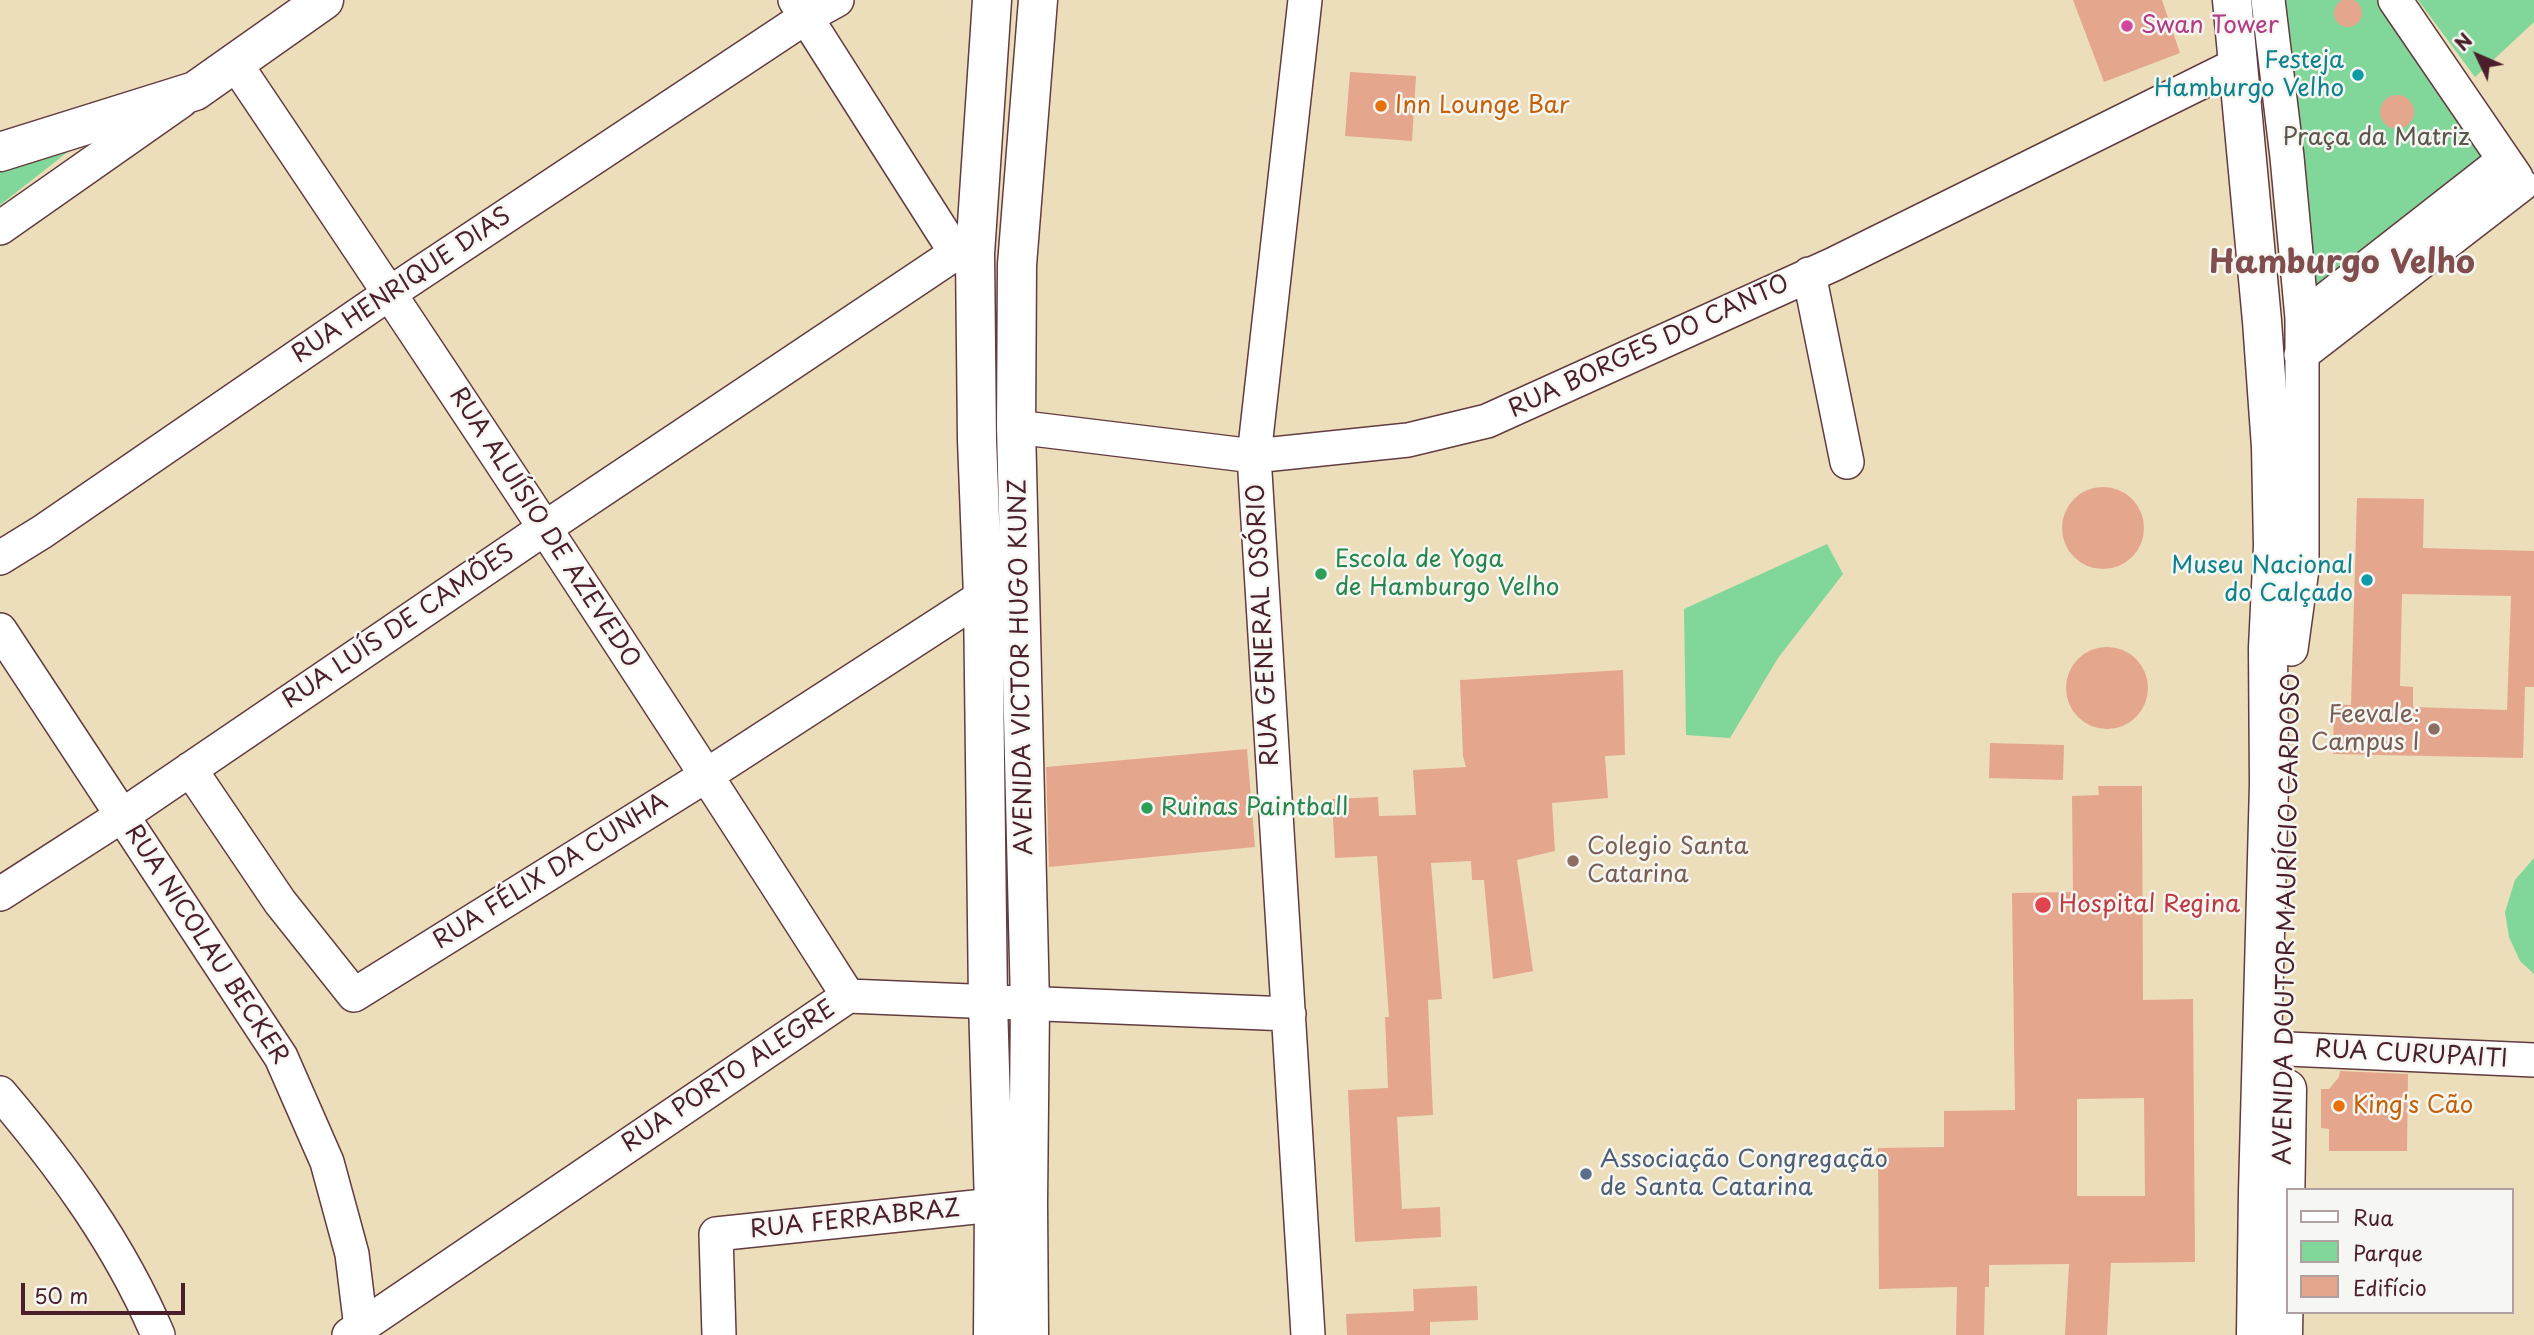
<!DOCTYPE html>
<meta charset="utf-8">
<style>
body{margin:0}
#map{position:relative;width:2534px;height:1335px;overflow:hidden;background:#ecdeba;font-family:"Playpen Sans",sans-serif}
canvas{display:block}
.legend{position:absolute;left:2286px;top:1188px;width:228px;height:126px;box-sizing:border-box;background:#f6f6f2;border:2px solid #b1a0a2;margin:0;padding:9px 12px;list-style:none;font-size:21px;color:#4a1f2b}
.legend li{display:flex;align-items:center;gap:14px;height:35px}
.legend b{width:35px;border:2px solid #b1a0a2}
.north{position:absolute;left:2443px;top:21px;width:70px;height:70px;-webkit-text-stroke:5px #f6f6f2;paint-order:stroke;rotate:314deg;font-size:19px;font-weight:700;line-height:28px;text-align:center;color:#4a1f2b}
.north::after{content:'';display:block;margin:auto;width:24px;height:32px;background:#4a1f2b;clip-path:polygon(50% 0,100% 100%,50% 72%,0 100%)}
.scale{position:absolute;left:21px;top:1283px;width:164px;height:32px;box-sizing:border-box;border:4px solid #4a1f2b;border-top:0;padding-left:9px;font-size:21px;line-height:24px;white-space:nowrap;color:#4a1f2b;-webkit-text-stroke:5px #f6f6f2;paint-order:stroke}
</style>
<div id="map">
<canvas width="2534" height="1335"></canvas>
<ul class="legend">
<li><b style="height:9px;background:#fff"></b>Rua</li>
<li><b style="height:19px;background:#81d699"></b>Parque</li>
<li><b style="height:19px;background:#e5a68e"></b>Edifício</li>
</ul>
<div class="north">N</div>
<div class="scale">50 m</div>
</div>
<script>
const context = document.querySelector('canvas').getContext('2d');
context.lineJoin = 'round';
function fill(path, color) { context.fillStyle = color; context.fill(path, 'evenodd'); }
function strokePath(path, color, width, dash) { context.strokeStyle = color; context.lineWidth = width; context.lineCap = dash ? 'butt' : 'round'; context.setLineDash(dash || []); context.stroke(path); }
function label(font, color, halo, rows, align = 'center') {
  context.font = font + ' "Playpen Sans",sans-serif'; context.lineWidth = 5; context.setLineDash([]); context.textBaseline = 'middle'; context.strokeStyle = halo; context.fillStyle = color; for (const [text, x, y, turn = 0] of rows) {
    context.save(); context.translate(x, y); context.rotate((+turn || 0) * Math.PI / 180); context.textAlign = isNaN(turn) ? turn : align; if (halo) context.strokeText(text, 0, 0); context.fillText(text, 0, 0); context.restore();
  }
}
fill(new Path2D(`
 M 2272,0 L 2388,0 L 2496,157 L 2306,307 Z
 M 2418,0 L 2534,0 L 2534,22 L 2475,77 Z
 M 92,133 L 0,205 L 0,164 Z
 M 1827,544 L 1843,574 L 1778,658 L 1730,738 L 1686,735 L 1684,609 Z
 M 2534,858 L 2534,974 L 2520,961 L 2509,937 L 2505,912 L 2515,880 Z`), '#81d699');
fill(new Path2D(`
 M2334 13a14 14 0 1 1 28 0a14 14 0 1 1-28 0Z
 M 2073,0 L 2162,0 L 2180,53 L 2104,82 Z
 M 1350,72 L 1416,76 L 1412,141 L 1345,136 Z
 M2380 112a17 17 0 1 1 34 0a17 17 0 1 1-34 0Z
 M2062 528a41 41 0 1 1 82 0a41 41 0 1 1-82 0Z
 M 2357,498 L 2424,499 L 2423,548 L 2534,551 L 2534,687 L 2525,687 L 2523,758 L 2333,754 L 2334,704 L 2351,705 ZM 2402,594 L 2511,596 L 2507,710 L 2413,707 L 2413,687 L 2400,686 Z
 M2066 688a41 41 0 1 1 82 0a41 41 0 1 1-82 0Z
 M 1623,670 L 1625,755 L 1605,756 L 1608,798 L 1552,803 L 1555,851 L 1517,860 L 1533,971 L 1493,979 L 1484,880 L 1472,880 L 1471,861 L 1431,863 L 1442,999 L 1428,1000 L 1433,1115 L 1397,1117 L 1402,1209 L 1440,1207 L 1441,1237 L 1355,1242 L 1348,1090 L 1388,1088 L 1385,1017 L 1389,1017 L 1377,856 L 1335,858 L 1332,799 L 1378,797 L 1379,816 L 1416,815 L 1413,770 L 1466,767 L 1463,756 L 1460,680 Z
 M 1990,743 L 2064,745 L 2063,780 L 1989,778 Z
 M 1247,749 L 1255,847 L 1049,867 L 1046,767 Z
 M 2098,786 L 2142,786 L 2143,1000 L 2193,999 L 2195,1262 L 2111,1263 L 2107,1335 L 2065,1335 L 2069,1264 L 1989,1265 L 1989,1287 L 1985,1287 L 1984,1335 L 1956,1335 L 1957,1287 L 1879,1289 L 1878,1148 L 1944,1147 L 1944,1111 L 2015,1110 L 2012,893 L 2073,892 L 2072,796 L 2099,795 ZM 2144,1098 L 2145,1196 L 2077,1196 L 2077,1099 Z
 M 2340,1071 L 2408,1074 L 2407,1151 L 2329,1151 L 2329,1129 L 2321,1128 L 2321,1089 L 2329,1089 L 2339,1077 Z
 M 1477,1286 L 1478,1320 L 1430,1322 L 1430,1335 L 1347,1335 L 1346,1314 L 1414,1311 L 1413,1289 Z`), '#e5a68e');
const minor = new Path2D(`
 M 795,0 L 956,253
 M 1305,0 L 1254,456 L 1308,1335
 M 2268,0 L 2287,157 L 2302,318 L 2302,569 L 2291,649
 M 2395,0 L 2516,177
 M 235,63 C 443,372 648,682 848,996
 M 0,228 L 181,101
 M 1809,274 L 1847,462
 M 2302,318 L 2504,160
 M 2301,355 L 2521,185
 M 1016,427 L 1254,456 L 1408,440 L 1487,421 L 1834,264 L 2238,64
 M 0,558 L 42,532 L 390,293 L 806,17 L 837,0
 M 0,630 L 281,1057 L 327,1162 L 352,1254 L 361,1328
 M 190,769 L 280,902 L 354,995 L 707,775 L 983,596
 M 0,894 L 123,815 L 545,528 L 956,253 L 975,254
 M 2288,1049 L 2534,1060
 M 0,1093 C 62,1166 120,1245 158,1335
 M 349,1335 L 848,996 L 1289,1014
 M 719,1335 L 716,1234 L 994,1205`);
const major = new Path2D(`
 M 992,0 L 975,254 L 977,440 L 983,596 L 988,1002 L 994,1205 L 993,1335
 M 2232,0 L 2262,321 L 2271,447 L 2273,546 L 2268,648 L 2269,784 L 2258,1192 L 2256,1335
 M 0,152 L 195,91 L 324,0
 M 1029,1335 L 1028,1203 L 1030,1004 L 1016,427 L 1017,265 L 1038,0
 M 2283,1335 L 2287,1089`);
strokePath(minor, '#623c40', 36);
strokePath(major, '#623c40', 41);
strokePath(minor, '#fff', 33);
strokePath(major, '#fff', 38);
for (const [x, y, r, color] of [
 [2127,26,7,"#d1479c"],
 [2358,75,7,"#0f9aa8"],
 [1381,106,7,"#e8710a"],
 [1321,574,7,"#2e9e5b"],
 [2367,580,7,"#0f9aa8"],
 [2434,729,7,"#8d6e63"],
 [1147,808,7,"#2e9e5b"],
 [1573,861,7,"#8d6e63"],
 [2043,905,9,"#e0444e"],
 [2339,1106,7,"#e8710a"],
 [1586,1174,7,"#5c6f8a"]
]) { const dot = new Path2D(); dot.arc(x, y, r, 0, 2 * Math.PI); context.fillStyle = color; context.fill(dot); strokePath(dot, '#f6f6f2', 2.5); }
label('24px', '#b23c85', '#f6f6f2', [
 ["Swan Tower",2141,26]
], 'left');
label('24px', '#0d838f', '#f6f6f2', [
 ["Festeja",2344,61],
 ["Hamburgo Velho",2344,89],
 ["Museu Nacional",2353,566],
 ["do Calçado",2353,594]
], 'right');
label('24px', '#c56008', '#f6f6f2', [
 ["Inn Lounge Bar",1395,106],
 ["King's Cão",2353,1106]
], 'left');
label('24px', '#5a564c', '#f6f6f2', [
 ["Praça da Matriz",2376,138]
]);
label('24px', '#4a1f2b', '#f6f6f2', [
 ["RUA HENRIQUE DIAS",402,286,-34],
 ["RUA BORGES DO CANTO",1649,347,-25],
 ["RUA ALUÍSIO DE AZEVEDO",544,528,57],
 ["RUA GENERAL OSÓRIO",1264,625,-93],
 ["RUA LUÍS DE CAMÕES",399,627,-34],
 ["AVENIDA VICTOR HUGO KUNZ",1022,667,-91],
 ["RUA FÉLIX DA CUNHA",551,872,-32],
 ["AVENIDA DOUTOR MAURÍCIO CARDOSO",2288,919,-89],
 ["RUA NICOLAU BECKER",206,945,57],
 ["RUA CURUPAITI",2411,1055,3],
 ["RUA PORTO ALEGRE",729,1077,-34],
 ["RUA FERRABRAZ",855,1220,-6]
]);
label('24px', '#27864d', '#f6f6f2', [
 ["Escola de Yoga",1335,560],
 ["de Hamburgo Velho",1335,588],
 ["Ruinas Paintball",1161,808]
], 'left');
label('24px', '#785e54', '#f6f6f2', [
 ["Feevale:",2420,715],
 ["Campus I",2420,743],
 ["Colegio Santa",1587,847,"left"],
 ["Catarina",1587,875,"left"]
], 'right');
label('24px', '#be3a42', '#f6f6f2', [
 ["Hospital Regina",2059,905]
], 'left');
label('24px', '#4e5e75', '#f6f6f2', [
 ["Associação Congregação",1600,1160],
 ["de Santa Catarina",1600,1188]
], 'left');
label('bold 32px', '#804e4e', '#f6f6f2', [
 ["Hamburgo Velho",2342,264]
]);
</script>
